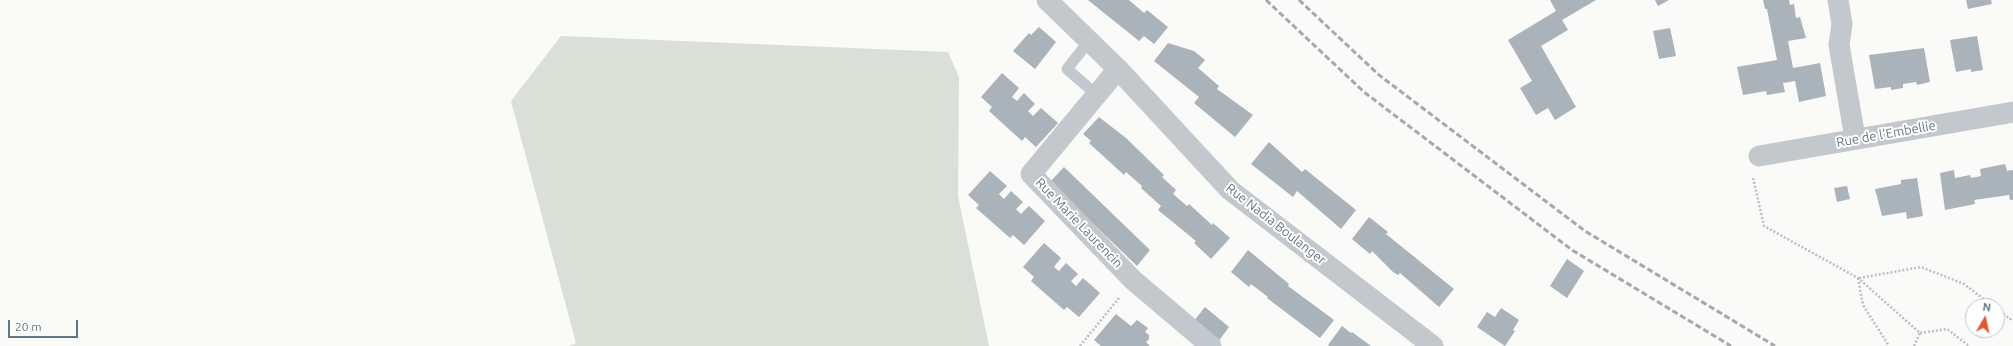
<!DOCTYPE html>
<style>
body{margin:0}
#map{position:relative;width:2013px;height:346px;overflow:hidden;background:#fafaf8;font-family:Ubuntu,sans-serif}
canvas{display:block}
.north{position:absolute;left:1965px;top:298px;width:40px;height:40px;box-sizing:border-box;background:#fff;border:1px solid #c1c8cd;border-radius:50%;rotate:9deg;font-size:11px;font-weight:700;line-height:16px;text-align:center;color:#657683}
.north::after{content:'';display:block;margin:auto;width:14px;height:18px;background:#e4572e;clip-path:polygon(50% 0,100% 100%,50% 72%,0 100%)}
.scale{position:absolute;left:8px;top:320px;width:70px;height:18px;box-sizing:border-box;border:2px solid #657683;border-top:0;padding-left:5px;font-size:12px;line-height:14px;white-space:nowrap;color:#657683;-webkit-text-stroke:3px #fff;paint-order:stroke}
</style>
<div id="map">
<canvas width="2013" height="346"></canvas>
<div class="north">N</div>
<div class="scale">20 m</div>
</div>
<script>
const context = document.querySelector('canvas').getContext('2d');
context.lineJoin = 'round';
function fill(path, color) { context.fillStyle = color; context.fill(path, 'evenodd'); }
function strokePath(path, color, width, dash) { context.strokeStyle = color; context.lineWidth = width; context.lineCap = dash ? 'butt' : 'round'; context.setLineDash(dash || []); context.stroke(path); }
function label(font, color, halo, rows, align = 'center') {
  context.font = font + ' Ubuntu,sans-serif'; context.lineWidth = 4; context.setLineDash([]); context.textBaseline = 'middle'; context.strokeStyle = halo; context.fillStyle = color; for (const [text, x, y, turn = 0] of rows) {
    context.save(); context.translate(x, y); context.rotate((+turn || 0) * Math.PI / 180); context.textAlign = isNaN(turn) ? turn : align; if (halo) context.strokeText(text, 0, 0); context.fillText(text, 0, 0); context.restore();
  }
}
fill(new Path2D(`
 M 561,36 L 948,52 L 959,77 L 958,196 L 989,346 L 569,346 L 576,343 L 511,101 Z`), '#dadfd7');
fill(new Path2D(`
 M 1088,0 L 1129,0 L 1144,13 L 1147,10 L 1168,27 L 1154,44 L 1144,36 L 1139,41 Z
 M 1550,0 L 1596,0 L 1562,20 L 1568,30 L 1541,46 L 1576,107 L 1555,120 L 1548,108 L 1536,115 L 1520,88 L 1532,81 L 1508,40 L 1556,11 Z
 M 1655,0 L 1669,0 L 1658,6 Z
 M 1763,0 L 1789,0 L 1790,5 L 1794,4 L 1796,18 L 1800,17 L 1806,38 L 1788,41 L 1793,68 L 1820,63 L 1826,96 L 1799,102 L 1795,81 L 1783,83 L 1785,92 L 1767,95 L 1766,91 L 1743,95 L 1737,67 L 1777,60 L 1767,9 L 1765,9 Z
 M 1966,0 L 1991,0 L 1992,4 L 1968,9 Z
 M 1039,27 L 1056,42 L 1035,69 L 1013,51 L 1029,33 L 1031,35 Z
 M 1670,28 L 1676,56 L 1659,59 L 1653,31 Z
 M 1977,36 L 1983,70 L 1971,72 L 1971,69 L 1956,72 L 1950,40 Z
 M 1168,43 L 1194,51 L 1205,60 L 1198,68 L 1219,86 L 1217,89 L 1253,115 L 1235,137 L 1194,103 L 1199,97 L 1154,61 Z
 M 1924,48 L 1930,82 L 1917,85 L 1916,82 L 1903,84 L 1903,88 L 1891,90 L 1891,87 L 1875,89 L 1869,55 Z
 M 1002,73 L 1019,88 L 1012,97 L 1017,101 L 1024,93 L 1035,104 L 1028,111 L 1033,116 L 1041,108 L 1058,123 L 1036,147 L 1025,137 L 1022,141 L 989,111 L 992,107 L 981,97 Z
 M 1099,117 L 1126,138 L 1164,175 L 1162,177 L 1176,190 L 1173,194 L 1187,206 L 1189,204 L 1212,225 L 1213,223 L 1230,238 L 1211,259 L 1194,243 L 1196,241 L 1158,210 L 1161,206 L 1141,188 L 1142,186 L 1126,172 L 1124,175 L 1089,143 L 1091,141 L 1083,134 Z
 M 1269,142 L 1302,172 L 1305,169 L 1356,210 L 1341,229 L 1297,191 L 1293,197 L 1251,164 Z
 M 2005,164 L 2007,171 L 2013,170 L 2013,200 L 2010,200 L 2009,195 L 1974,200 L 1975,204 L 1945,210 L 1940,173 L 1954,170 L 1955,178 L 1970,175 L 1971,178 L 1981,176 L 1980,169 Z
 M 1064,167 L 1150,250 L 1137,266 L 1050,182 Z
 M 990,171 L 1007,186 L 999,194 L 1004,199 L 1011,191 L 1023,202 L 1016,209 L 1021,214 L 1029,206 L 1045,221 L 1024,245 L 1013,235 L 1010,238 L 976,208 L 979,205 L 968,195 Z
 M 1917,178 L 1923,216 L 1907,219 L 1906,212 L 1882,216 L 1875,189 L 1901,184 L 1901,180 Z
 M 1847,186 L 1850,199 L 1837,202 L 1834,188 Z
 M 1369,217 L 1388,232 L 1386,234 L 1454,289 L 1439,307 L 1400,273 L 1398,275 L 1393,272 L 1372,251 L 1370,254 L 1352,239 Z
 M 1044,243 L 1061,258 L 1054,267 L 1059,271 L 1066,263 L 1078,274 L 1071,281 L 1076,286 L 1083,278 L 1100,293 L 1079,317 L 1067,307 L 1064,310 L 1031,281 L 1034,277 L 1023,267 Z
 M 1248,250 L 1289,284 L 1288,286 L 1334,320 L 1320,338 L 1267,298 L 1268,297 L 1251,284 L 1249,287 L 1231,272 Z
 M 1567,259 L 1584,271 L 1567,298 L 1550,286 Z
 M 1205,307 L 1229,327 L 1218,342 L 1193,322 Z
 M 1501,308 L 1519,320 L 1513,330 L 1515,331 L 1505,346 L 1477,327 L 1487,312 L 1495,317 Z
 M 1116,314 L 1131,326 L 1137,320 L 1148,328 L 1145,332 L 1149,335 L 1149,339 L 1146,342 L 1150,346 L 1101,346 L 1094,340 Z
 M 1342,326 L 1351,333 L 1352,332 L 1371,346 L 1329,346 L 1328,345 Z`), '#aab3b9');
strokePath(new Path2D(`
 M 1753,178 L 1764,226 L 1858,278 L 1920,333
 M 1858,278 L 1863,305 L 1889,346
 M 1859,278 L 1921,267 L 1964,284 L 1993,306
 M 1997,309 L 2013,321
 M 1920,333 L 1947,329 L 1969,346
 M 1080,346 L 1119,298
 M 1914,346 L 1920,333`), '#bbbfc2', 2.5, [2, 2]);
strokePath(new Path2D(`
 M 1089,41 L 1067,69 L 1097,95`), '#c3c8cc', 11);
strokePath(new Path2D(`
 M 1047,0 L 1118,69 L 1230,190 L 1433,346
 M 1838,0 L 1842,24 L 1839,45 L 1855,138
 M 1118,69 L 1031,174 L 1133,280 L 1211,346
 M 1759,156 L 2013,112`), '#c3c8cc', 21);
strokePath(new Path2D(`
 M 1266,0 L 1364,92 L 1572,250 L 1731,346
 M 1299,0 L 1379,75 L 1585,231 L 1775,346`), '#a2aab0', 3, [6, 3]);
label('13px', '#657683', '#fff', [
 ["Rue de l'Embellie",1886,134,-10],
 ["Rue Marie Laurencin",1079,223,46],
 ["Rue Nadia Boulanger",1276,224,38]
]);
</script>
